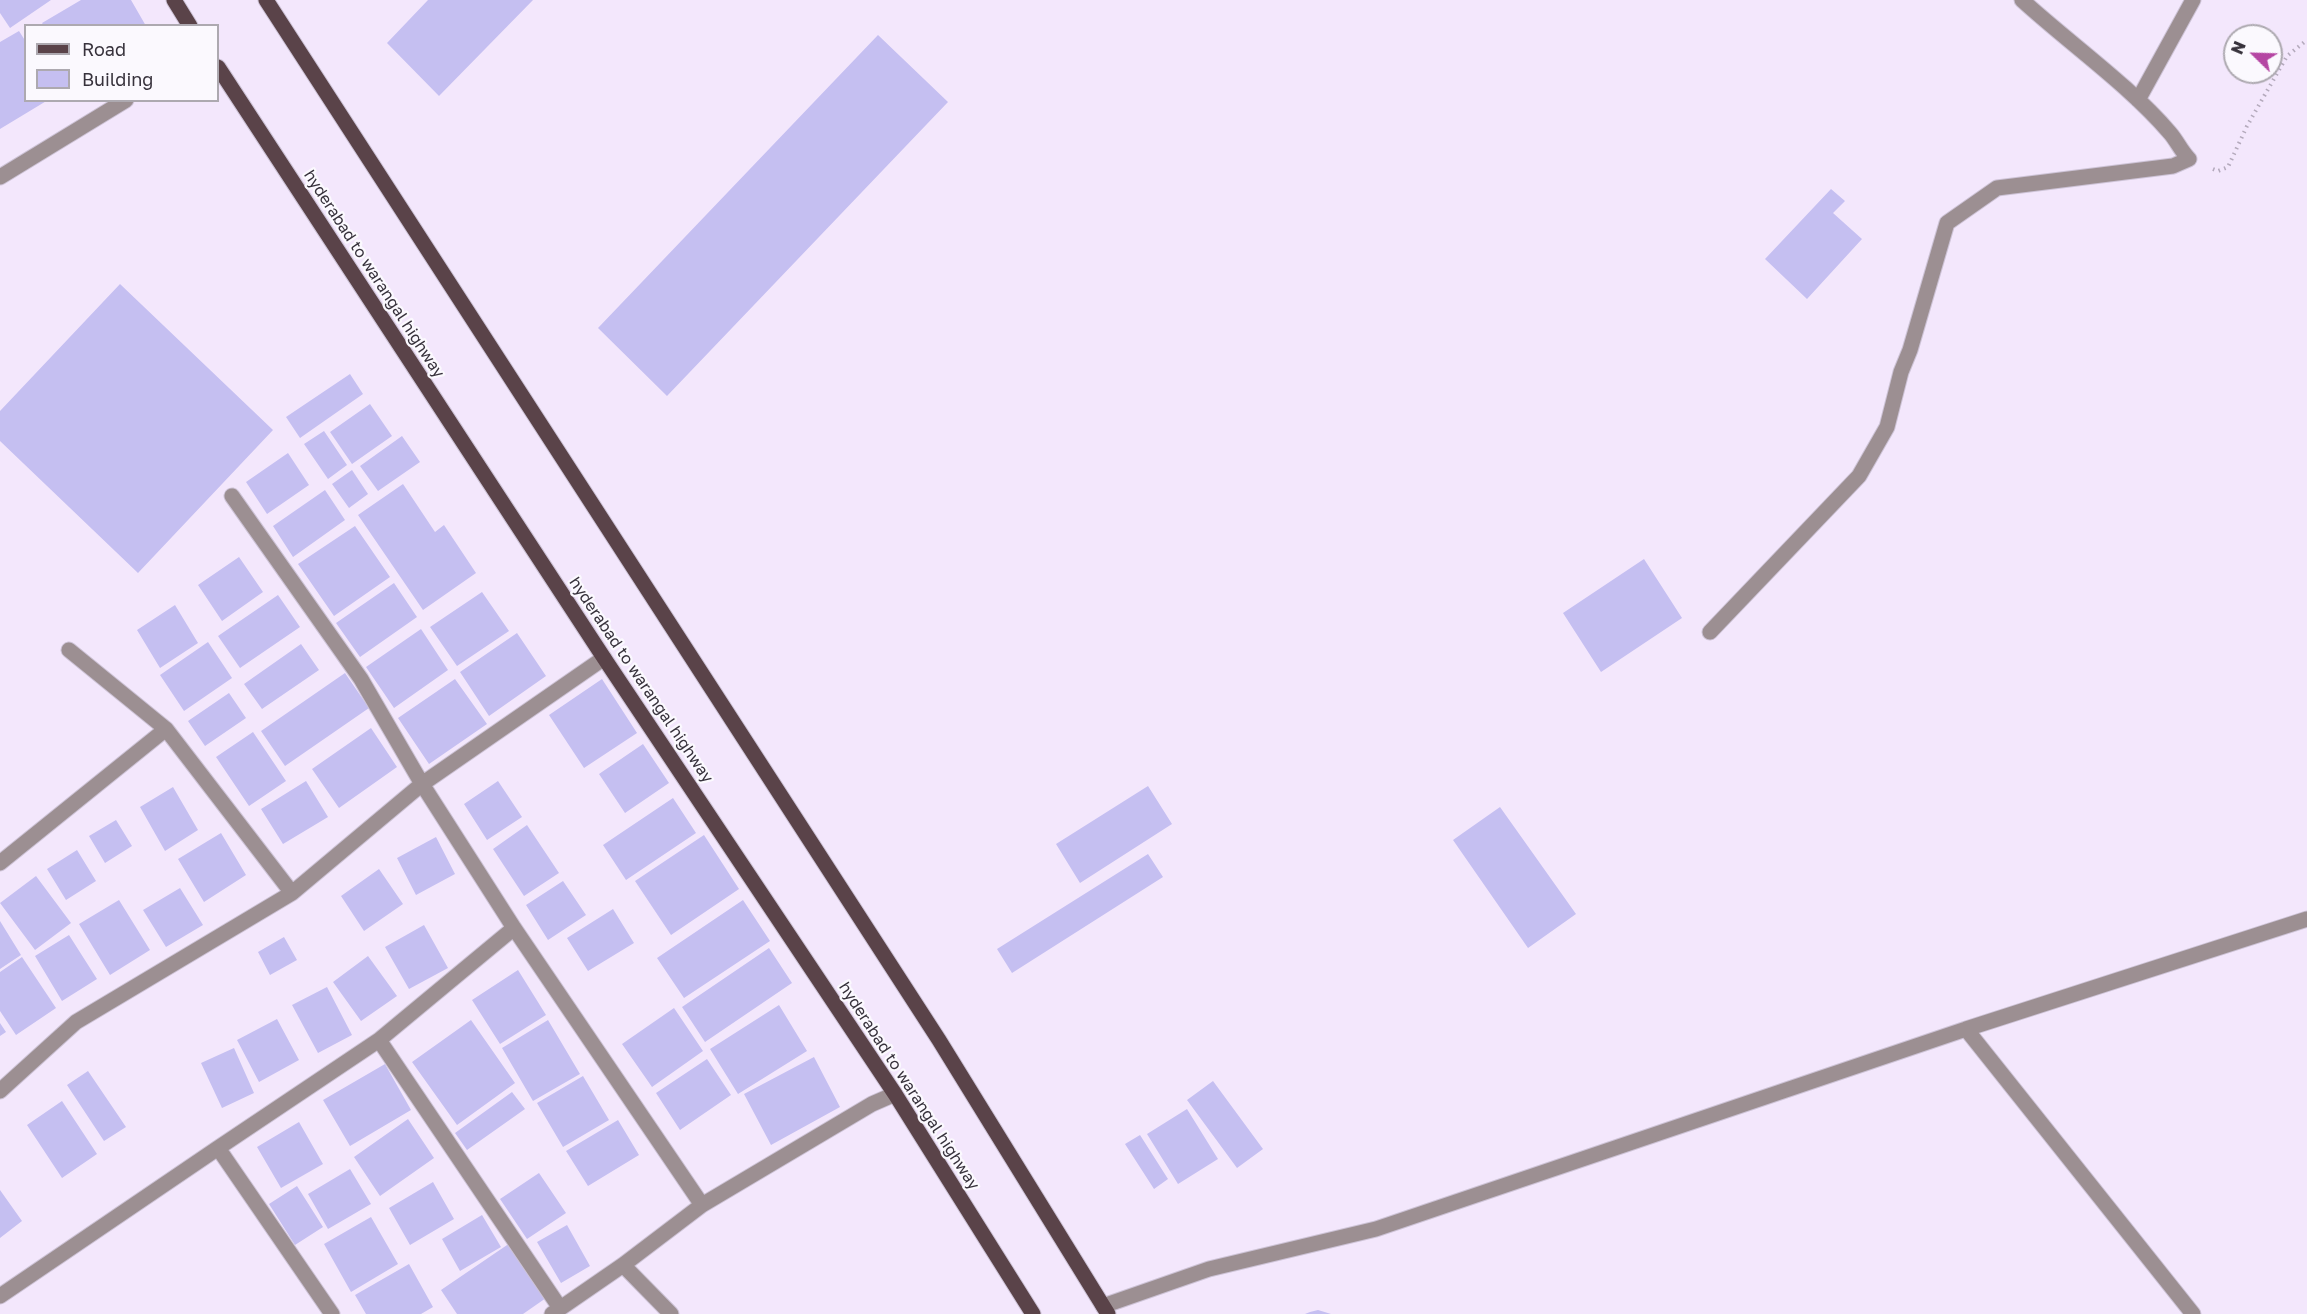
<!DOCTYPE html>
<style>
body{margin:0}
#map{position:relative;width:2307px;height:1314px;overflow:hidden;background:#f3e7fc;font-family:"Golos Text",sans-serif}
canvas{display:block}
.legend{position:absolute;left:24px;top:24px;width:195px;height:78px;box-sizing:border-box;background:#fbf9fe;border:2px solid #ada9b0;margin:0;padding:8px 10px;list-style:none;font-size:18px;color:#37323c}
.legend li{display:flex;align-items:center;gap:12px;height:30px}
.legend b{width:30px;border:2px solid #ada9b0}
.north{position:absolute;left:2223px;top:24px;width:60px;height:60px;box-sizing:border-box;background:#fbf9fe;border:2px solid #ada9b0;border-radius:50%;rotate:293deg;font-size:16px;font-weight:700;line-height:24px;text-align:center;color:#37323c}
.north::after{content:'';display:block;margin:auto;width:21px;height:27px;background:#b546a3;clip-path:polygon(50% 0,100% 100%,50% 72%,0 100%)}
</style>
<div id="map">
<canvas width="2307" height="1314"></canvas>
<ul class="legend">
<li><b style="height:8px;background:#5a4349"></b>Road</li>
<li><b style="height:16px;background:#c5bff1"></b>Building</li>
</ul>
<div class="north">N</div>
</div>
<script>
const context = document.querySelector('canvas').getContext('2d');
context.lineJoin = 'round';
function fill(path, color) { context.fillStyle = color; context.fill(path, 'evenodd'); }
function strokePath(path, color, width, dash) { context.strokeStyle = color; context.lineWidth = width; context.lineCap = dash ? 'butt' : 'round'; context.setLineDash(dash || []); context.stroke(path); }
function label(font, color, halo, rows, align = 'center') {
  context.font = font + ' "Golos Text",sans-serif'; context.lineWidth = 4.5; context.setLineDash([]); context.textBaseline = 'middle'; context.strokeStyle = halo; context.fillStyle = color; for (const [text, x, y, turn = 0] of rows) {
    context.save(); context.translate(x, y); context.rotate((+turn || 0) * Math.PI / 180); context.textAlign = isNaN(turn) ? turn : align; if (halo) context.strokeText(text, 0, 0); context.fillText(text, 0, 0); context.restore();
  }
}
fill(new Path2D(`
 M 0,0 L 51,0 L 10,28 L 0,13 Z
 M 81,0 L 131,0 L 146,26 L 44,26 L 42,23 Z
 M 428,0 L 533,0 L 439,96 L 387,43 Z
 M 19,31 L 26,42 L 26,100 L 48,100 L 0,129 L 0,42 Z
 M 878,35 L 948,102 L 667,396 L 598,328 Z
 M 1831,189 L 1845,201 L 1833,213 L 1862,239 L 1807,299 L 1765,259 Z
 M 120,284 L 273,430 L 138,573 L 0,441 L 0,411 Z
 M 350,374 L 363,394 L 300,438 L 286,417 Z
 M 370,404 L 392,436 L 352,464 L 330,432 Z
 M 324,431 L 347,465 L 328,479 L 304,444 Z
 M 402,436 L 420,462 L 378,491 L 360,466 Z
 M 288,453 L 309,485 L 267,514 L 246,482 Z
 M 352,470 L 368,494 L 349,508 L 332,484 Z
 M 403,484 L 435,532 L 444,525 L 476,573 L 423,610 L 358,515 Z
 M 325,490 L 345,520 L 293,557 L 273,526 Z
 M 355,526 L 390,577 L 334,616 L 298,564 Z
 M 239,557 L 263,592 L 222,621 L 198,585 Z
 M 1644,559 L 1682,618 L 1601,672 L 1563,613 Z
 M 394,583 L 417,617 L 360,657 L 336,623 Z
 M 482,592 L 509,631 L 457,666 L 430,627 Z
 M 278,595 L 300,627 L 240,668 L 218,636 Z
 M 175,605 L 198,643 L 160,668 L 137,630 Z
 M 421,629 L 448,670 L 394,708 L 366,667 Z
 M 517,633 L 546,676 L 489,716 L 460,672 Z
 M 208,642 L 232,678 L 184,711 L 160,675 Z
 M 301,644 L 319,670 L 262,709 L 244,684 Z
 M 345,673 L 369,708 L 285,766 L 261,731 Z
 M 455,679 L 487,724 L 429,764 L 398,718 Z
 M 602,679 L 637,733 L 584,768 L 549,715 Z
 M 229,693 L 246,718 L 205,746 L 188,721 Z
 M 371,728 L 397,767 L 339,808 L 312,769 Z
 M 253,732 L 286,781 L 249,806 L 216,757 Z
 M 643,744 L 669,783 L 625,813 L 599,774 Z
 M 306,781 L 328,817 L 283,844 L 261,809 Z
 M 498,781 L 522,817 L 487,840 L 464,804 Z
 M 1148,786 L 1172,824 L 1080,883 L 1056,844 Z
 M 173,787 L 198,830 L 165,851 L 140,807 Z
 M 673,798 L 696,833 L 626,880 L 603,845 Z
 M 1500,807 L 1576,914 L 1528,948 L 1453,840 Z
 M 116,820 L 132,846 L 105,863 L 89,836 Z
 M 527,825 L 559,873 L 524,896 L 493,849 Z
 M 221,833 L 246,875 L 204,902 L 178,859 Z
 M 704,835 L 739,889 L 671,935 L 635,881 Z
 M 436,837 L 455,874 L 416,895 L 397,858 Z
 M 77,850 L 96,881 L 66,900 L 47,869 Z
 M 1148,854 L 1163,877 L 1012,973 L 997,949 Z
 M 379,869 L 403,904 L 364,931 L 341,896 Z
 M 36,876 L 71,923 L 35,950 L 0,903 Z
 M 563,881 L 586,915 L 548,940 L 526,905 Z
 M 180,888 L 203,925 L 166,947 L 143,910 Z
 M 119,900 L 150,950 L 110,975 L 79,924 Z
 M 743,900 L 770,941 L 684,998 L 657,958 Z
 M 613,909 L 634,943 L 588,971 L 567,938 Z
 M 0,921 L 21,955 L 0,969 Z
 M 424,925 L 448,968 L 409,989 L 385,947 Z
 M 69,935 L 97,979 L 62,1001 L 35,956 Z
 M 284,937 L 297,960 L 270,975 L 258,952 Z
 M 769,948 L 792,983 L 705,1042 L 682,1007 Z
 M 368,956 L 397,996 L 361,1021 L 333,982 Z
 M 22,957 L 56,1008 L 16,1035 L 0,1011 L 0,972 Z
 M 518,970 L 546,1015 L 500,1044 L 472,1000 Z
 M 327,987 L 352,1035 L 318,1053 L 292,1005 Z
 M 779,1005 L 807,1051 L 738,1094 L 710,1049 Z
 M 674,1008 L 703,1051 L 652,1087 L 622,1044 Z
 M 277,1019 L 299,1060 L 259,1082 L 237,1040 Z
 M 471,1020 L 515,1083 L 457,1125 L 412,1062 Z
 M 548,1020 L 580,1074 L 533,1101 L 502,1048 Z
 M 0,1023 L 6,1032 L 0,1036 Z
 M 234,1048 L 254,1093 L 222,1108 L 201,1063 Z
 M 814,1057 L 840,1107 L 771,1145 L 744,1094 Z
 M 707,1059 L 731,1095 L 680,1130 L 656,1093 Z
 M 385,1064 L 411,1110 L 350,1146 L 323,1100 Z
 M 88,1071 L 126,1127 L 104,1141 L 67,1085 Z
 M 583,1076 L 609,1120 L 563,1147 L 537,1103 Z
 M 1213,1081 L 1263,1149 L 1237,1168 L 1187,1100 Z
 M 512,1092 L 525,1109 L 467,1150 L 455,1133 Z
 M 62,1101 L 97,1154 L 62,1178 L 27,1125 Z
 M 1187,1109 L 1218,1159 L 1178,1184 L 1147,1134 Z
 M 408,1119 L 434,1158 L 380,1196 L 354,1157 Z
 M 618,1120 L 639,1155 L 588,1186 L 566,1151 Z
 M 299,1122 L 323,1164 L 281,1188 L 257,1147 Z
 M 1140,1135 L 1168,1179 L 1154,1189 L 1125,1144 Z
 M 350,1169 L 371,1204 L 328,1229 L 308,1194 Z
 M 539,1173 L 566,1213 L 527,1239 L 500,1199 Z
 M 433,1182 L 454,1219 L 410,1245 L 389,1208 Z
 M 297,1186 L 323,1227 L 295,1245 L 269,1204 Z
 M 0,1190 L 22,1221 L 0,1238 Z
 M 482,1215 L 501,1247 L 460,1271 L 442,1239 Z
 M 371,1217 L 398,1264 L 351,1292 L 324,1244 Z
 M 567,1225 L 590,1266 L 561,1283 L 537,1242 Z
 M 510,1243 L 546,1298 L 523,1314 L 457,1314 L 441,1290 Z
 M 409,1264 L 433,1307 L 421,1314 L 366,1314 L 355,1295 Z
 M 1318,1310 L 1331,1314 L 1305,1314 L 1310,1312 Z`), '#c5bff1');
const minor = new Path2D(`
 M 2138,100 L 2193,0
 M 0,177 L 126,100
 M 232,496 L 361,679 L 422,784 L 514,928 L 702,1205
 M 1710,632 L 1859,476 L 1887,427 L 1901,372 L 1910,350 L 1947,223 L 1997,188 L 2173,166 L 2189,159 C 2181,151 2177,141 2170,133 C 2129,85 2069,43 2022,0
 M 69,650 L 166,729 L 292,893
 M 0,863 L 166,729
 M 1966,1029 L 2307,919
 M 379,1040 L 560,1308
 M 0,1091 L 76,1022 L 292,893 L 422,784 L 604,658
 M 623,1265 L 671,1314
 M 0,1296 L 218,1148
 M 1103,1306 L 1209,1269 L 1376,1229 L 1966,1029 L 2193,1314
 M 332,1314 L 218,1148 L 379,1040 L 514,928
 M 552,1314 L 623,1265 L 702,1205 L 872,1104 L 895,1094`);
const major = new Path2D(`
 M 174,0 L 190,26
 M 266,0 L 939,1040 L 1108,1314
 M 218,67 L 604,658 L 895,1094 L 1033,1314`);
strokePath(minor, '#cdc3d6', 17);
strokePath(major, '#cdc3d6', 17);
strokePath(new Path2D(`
 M 2213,169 L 2218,171 L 2228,167 L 2247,126 L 2287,56 L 2307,40`), '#b4aabc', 4, [1.5, 4.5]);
strokePath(minor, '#9c8f92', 15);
strokePath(major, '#5a4349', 15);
label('16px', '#37323c', '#fbf9fe', [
 ["hyderabad to warangal highway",374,274,57],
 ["hyderabad to warangal highway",641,680,56],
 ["hyderabad to warangal highway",909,1086,57]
]);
</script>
